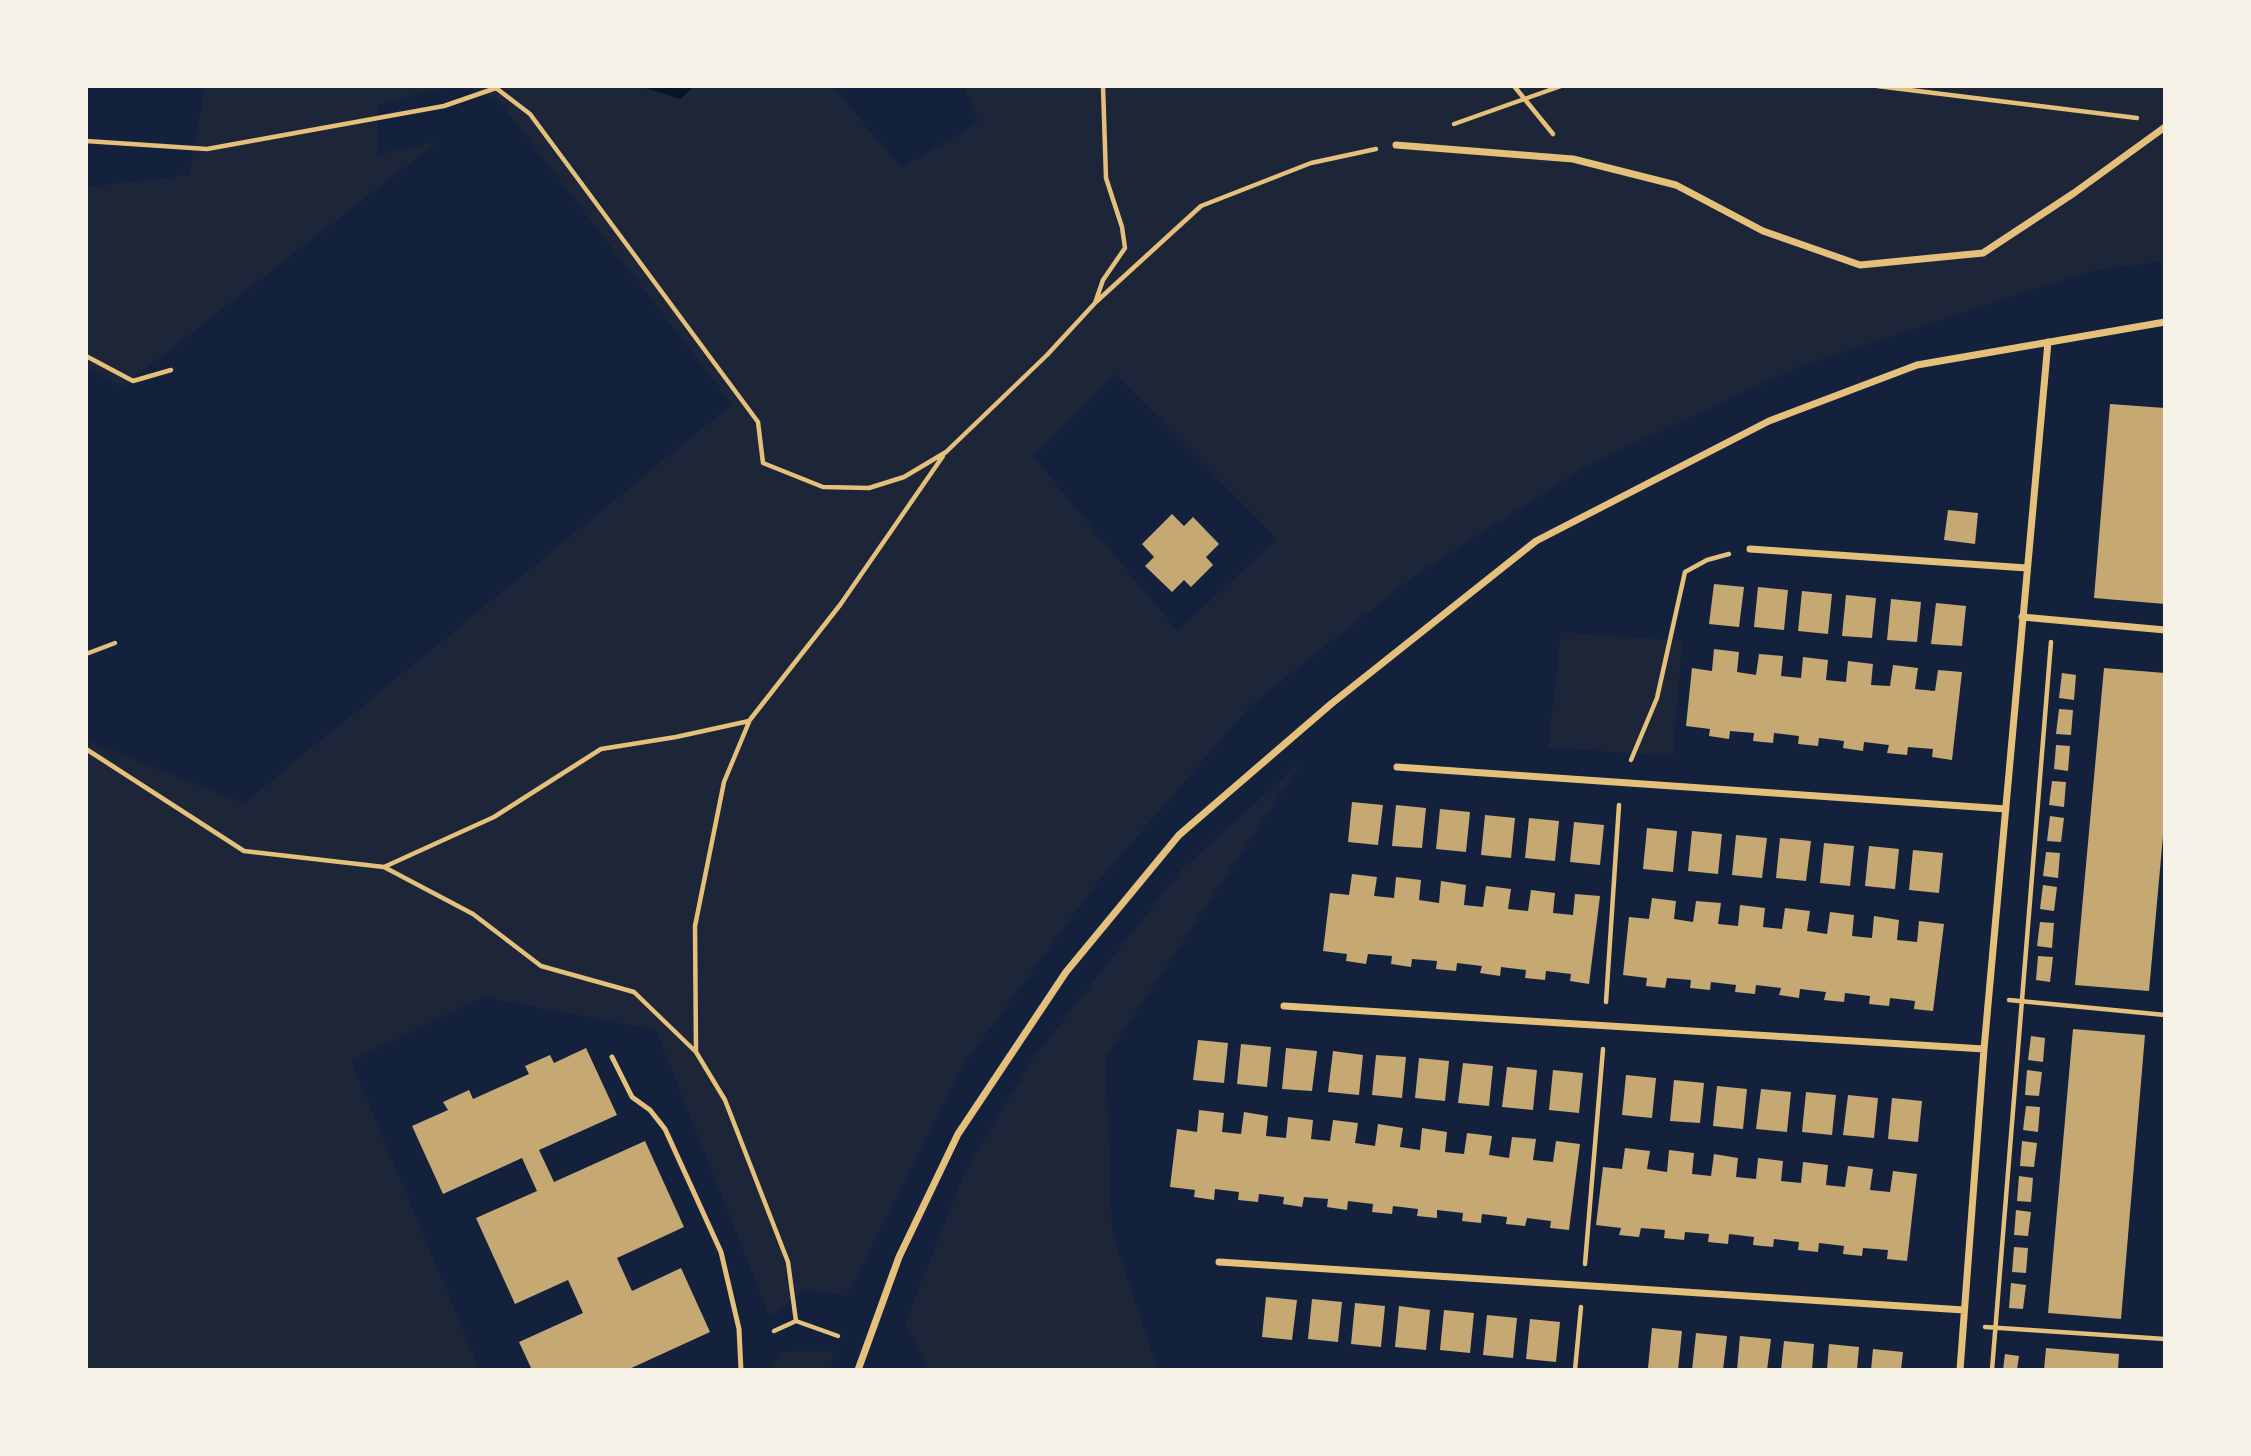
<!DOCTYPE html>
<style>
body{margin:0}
#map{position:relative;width:2251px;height:1456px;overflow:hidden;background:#14213d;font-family:"Libre Baskerville",serif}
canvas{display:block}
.frame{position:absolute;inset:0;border:88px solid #f6f1e7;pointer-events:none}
</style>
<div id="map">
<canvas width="2251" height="1456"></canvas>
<div class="frame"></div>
</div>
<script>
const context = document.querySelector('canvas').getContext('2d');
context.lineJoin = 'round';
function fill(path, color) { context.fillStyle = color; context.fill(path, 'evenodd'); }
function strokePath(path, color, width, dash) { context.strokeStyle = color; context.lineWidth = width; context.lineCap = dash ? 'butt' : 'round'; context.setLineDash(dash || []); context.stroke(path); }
fill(new Path2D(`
 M 205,86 L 449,86 L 378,105 L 377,155 L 438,141 L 122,387 L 86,367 L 86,187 L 189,175 Z
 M 467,86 L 639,86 L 680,99 L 694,86 L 833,86 L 901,168 L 979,122 L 963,86 L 2165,86 L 2165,261 L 2092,271 L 1803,365 L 1588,465 L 1414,576 L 1251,705 L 1097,883 L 962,1067 L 847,1296 L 804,1290 L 770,1318 L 656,1030 L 483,997 L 351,1061 L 480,1370 L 86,1370 L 86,740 L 244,803 L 732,404 L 499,101 ZM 1115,374 L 1277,539 L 1177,631 L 1033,456 Z
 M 1561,632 L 1682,641 L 1673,756 L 1548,748 Z
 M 1303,760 L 1106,1057 L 1112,1232 L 1158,1370 L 930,1370 L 905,1324 L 965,1171 L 1034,1057 L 1182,869 Z
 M 834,1351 L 830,1370 L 771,1370 L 781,1352 Z`), '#1d2539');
fill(new Path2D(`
 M 639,86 L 694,86 L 681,99 Z`), '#0b132b');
fill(new Path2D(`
 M 2110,404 L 2165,408 L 2165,604 L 2094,598 Z
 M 1948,510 L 1978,513 L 1975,544 L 1944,540 Z
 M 1172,514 L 1184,526 L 1193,517 L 1219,544 L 1206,557 L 1213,565 L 1191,587 L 1184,580 L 1172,592 L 1145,566 L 1154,557 L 1142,544 Z
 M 1714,584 L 1744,587 L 1739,627 L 1709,624 Z
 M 1758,587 L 1788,590 L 1784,630 L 1754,627 Z
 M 1802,591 L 1832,594 L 1828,634 L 1798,631 Z
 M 1846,595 L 1876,598 L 1872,638 L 1842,636 Z
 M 1891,599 L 1921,602 L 1917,642 L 1887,640 Z
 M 1936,603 L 1966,606 L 1962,646 L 1931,644 Z
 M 1714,649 L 1739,652 L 1737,672 L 1756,675 L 1759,654 L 1783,656 L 1781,676 L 1801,678 L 1803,657 L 1828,660 L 1826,680 L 1846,682 L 1848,661 L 1873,664 L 1871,685 L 1890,686 L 1893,665 L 1918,668 L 1915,689 L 1935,691 L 1938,670 L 1962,672 L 1952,760 L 1932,757 L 1933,749 L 1908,747 L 1907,755 L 1887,753 L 1889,745 L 1864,742 L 1863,751 L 1843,748 L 1844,741 L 1819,738 L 1818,746 L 1798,744 L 1799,736 L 1774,733 L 1773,743 L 1753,741 L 1754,733 L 1730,731 L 1729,739 L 1709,736 L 1710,729 L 1686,726 L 1692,668 L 1712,671 Z
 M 2104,668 L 2165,673 L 2165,814 L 2149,991 L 2075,985 Z
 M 2062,673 L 2076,675 L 2074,700 L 2059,698 Z
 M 2059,709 L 2073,710 L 2071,735 L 2056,734 Z
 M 2056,745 L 2070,746 L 2068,771 L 2054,769 Z
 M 2052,781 L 2066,782 L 2064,807 L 2049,805 Z
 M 1352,802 L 1383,805 L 1378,845 L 1348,842 Z
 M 1396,805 L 1426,808 L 1422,848 L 1392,846 Z
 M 1440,809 L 1470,812 L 1466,852 L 1436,849 Z
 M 1485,815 L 1515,818 L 1511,858 L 1481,855 Z
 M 2050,816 L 2064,818 L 2061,842 L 2047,841 Z
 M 1529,818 L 1559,821 L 1555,861 L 1525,858 Z
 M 1574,822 L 1604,825 L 1600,865 L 1570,862 Z
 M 1647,828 L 1677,831 L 1673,872 L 1643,869 Z
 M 1692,831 L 1722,834 L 1718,874 L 1688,871 Z
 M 1736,835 L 1767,838 L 1762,878 L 1732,875 Z
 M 1780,838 L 1811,841 L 1806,881 L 1776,878 Z
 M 1824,843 L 1854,846 L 1850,886 L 1820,883 Z
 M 1869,846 L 1899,849 L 1895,889 L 1865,886 Z
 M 1913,850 L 1943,853 L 1939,893 L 1909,890 Z
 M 2046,852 L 2060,853 L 2058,878 L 2043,876 Z
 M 1352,874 L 1377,877 L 1374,896 L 1394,898 L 1396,877 L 1421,880 L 1419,900 L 1439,903 L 1441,881 L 1466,885 L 1464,905 L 1483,907 L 1486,886 L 1511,889 L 1508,909 L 1528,911 L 1531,890 L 1555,893 L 1553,913 L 1573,915 L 1575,894 L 1600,896 L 1589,984 L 1570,981 L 1571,974 L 1546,971 L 1545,980 L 1525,978 L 1526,970 L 1501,967 L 1500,976 L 1480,973 L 1482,966 L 1457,963 L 1456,971 L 1436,969 L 1437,961 L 1412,959 L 1411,967 L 1391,964 L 1392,956 L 1368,954 L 1366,964 L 1346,961 L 1347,954 L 1323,951 L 1330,893 L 1349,895 Z
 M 2043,885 L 2057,887 L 2054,911 L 2040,909 Z
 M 1652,898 L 1676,901 L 1674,919 L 1693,922 L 1696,901 L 1721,903 L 1718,924 L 1738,926 L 1740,905 L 1765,908 L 1763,927 L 1782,929 L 1785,908 L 1810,911 L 1807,931 L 1827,934 L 1830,912 L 1854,915 L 1852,936 L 1872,938 L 1874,916 L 1899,920 L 1897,940 L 1917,942 L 1919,921 L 1944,924 L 1933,1011 L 1914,1009 L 1915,1001 L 1890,998 L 1889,1006 L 1869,1004 L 1870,996 L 1845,993 L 1844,1002 L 1824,1000 L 1826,992 L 1800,989 L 1799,998 L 1779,995 L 1781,988 L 1756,985 L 1755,994 L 1735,992 L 1736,985 L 1711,982 L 1710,990 L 1690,988 L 1691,980 L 1667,978 L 1665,988 L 1646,986 L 1647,978 L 1623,975 L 1629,917 L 1649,919 Z
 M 2040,922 L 2054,923 L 2052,948 L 2037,946 Z
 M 2038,956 L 2053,957 L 2050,982 L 2036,980 Z
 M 2073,1029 L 2145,1035 L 2121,1319 L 2048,1313 Z
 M 2031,1036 L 2045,1038 L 2043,1062 L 2028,1060 Z
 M 1198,1040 L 1228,1043 L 1224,1083 L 1193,1080 Z
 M 1241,1044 L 1271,1047 L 1267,1087 L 1237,1084 Z
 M 586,1048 L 617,1115 L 539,1150 L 554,1182 L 645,1141 L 684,1227 L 617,1258 L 632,1291 L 681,1268 L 710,1332 L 627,1370 L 532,1370 L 519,1342 L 583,1313 L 568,1280 L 515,1304 L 476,1218 L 537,1191 L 522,1158 L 443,1194 L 412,1126 L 448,1110 L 443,1102 L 469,1090 L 473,1099 L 529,1074 L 525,1066 L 550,1055 L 554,1063 Z
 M 1286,1048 L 1317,1051 L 1312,1091 L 1282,1089 Z
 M 1333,1051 L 1363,1055 L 1359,1095 L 1328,1092 Z
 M 1376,1055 L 1406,1057 L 1402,1098 L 1372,1095 Z
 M 1419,1058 L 1449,1061 L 1445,1101 L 1415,1098 Z
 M 1463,1063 L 1493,1066 L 1489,1106 L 1458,1103 Z
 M 1507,1067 L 1537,1070 L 1533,1110 L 1502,1107 Z
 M 1553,1070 L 1583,1073 L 1579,1113 L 1549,1110 Z
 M 2027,1070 L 2042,1072 L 2039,1096 L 2025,1095 Z
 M 1626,1075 L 1656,1078 L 1652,1118 L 1622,1115 Z
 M 1674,1080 L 1704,1083 L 1700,1123 L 1670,1121 Z
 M 1717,1086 L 1747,1089 L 1743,1129 L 1713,1126 Z
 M 1761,1089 L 1791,1092 L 1787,1132 L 1756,1129 Z
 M 1806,1092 L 1836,1095 L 1832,1135 L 1802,1132 Z
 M 1848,1095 L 1878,1098 L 1874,1138 L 1843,1135 Z
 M 1892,1098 L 1922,1101 L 1918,1142 L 1888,1139 Z
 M 2026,1106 L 2040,1107 L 2038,1132 L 2023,1130 Z
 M 1199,1110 L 1224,1113 L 1222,1132 L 1241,1134 L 1244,1112 L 1268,1116 L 1266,1136 L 1286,1138 L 1288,1117 L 1313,1120 L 1311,1139 L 1330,1141 L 1333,1120 L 1358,1123 L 1355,1143 L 1375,1146 L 1378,1124 L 1403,1128 L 1400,1147 L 1420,1150 L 1422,1128 L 1447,1132 L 1445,1152 L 1464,1154 L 1467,1133 L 1492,1136 L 1489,1155 L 1509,1158 L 1512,1137 L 1536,1139 L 1533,1160 L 1553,1162 L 1556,1141 L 1580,1144 L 1569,1230 L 1550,1228 L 1551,1221 L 1527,1218 L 1525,1226 L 1506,1224 L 1507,1217 L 1482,1214 L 1481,1223 L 1462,1221 L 1463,1213 L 1437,1210 L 1437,1218 L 1417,1216 L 1418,1209 L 1393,1206 L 1392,1214 L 1372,1212 L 1373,1204 L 1348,1201 L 1347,1210 L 1327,1207 L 1328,1199 L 1304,1197 L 1302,1207 L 1283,1204 L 1284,1197 L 1259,1194 L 1258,1202 L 1238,1200 L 1239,1192 L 1215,1189 L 1214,1200 L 1194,1197 L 1195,1190 L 1170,1187 L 1177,1129 L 1197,1132 Z
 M 2022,1141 L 2037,1143 L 2034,1167 L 2020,1166 Z
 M 1625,1148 L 1650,1151 L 1647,1169 L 1667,1172 L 1669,1150 L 1694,1153 L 1692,1174 L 1711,1176 L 1714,1154 L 1738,1158 L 1736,1177 L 1756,1179 L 1758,1158 L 1783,1161 L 1781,1181 L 1801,1183 L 1803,1162 L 1828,1165 L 1826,1185 L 1845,1187 L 1848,1166 L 1873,1169 L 1870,1190 L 1890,1192 L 1893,1171 L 1917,1174 L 1907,1261 L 1887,1259 L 1888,1250 L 1863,1248 L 1862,1256 L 1843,1254 L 1844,1246 L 1819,1243 L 1818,1252 L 1798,1250 L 1799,1242 L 1774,1239 L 1773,1247 L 1753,1245 L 1754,1237 L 1729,1234 L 1728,1244 L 1708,1242 L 1709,1234 L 1685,1232 L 1684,1240 L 1664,1238 L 1665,1230 L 1641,1228 L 1639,1237 L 1619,1235 L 1621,1228 L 1596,1225 L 1603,1167 L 1622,1169 Z
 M 2019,1176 L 2033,1178 L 2031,1202 L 2017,1201 Z
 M 2016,1210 L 2031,1212 L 2028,1236 L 2014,1235 Z
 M 2014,1247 L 2028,1248 L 2026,1273 L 2012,1272 Z
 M 2011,1283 L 2026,1285 L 2023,1309 L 2009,1308 Z
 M 1266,1297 L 1297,1300 L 1292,1340 L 1262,1337 Z
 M 1312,1299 L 1342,1302 L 1338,1342 L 1308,1339 Z
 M 1355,1303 L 1385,1306 L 1381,1347 L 1351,1344 Z
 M 1399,1306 L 1430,1310 L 1426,1350 L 1395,1347 Z
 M 1444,1310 L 1474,1313 L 1470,1353 L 1440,1350 Z
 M 1487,1315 L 1517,1318 L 1513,1358 L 1483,1355 Z
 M 1530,1319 L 1560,1322 L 1556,1362 L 1526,1359 Z
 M 1652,1328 L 1682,1331 L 1678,1370 L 1648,1368 Z
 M 1696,1333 L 1727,1336 L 1723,1370 L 1692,1370 Z
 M 1740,1336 L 1771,1339 L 1767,1370 L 1737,1370 Z
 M 1784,1341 L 1814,1344 L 1812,1370 L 1781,1370 Z
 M 1829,1344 L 1859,1347 L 1857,1370 L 1827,1370 Z
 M 2046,1348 L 2119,1354 L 2118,1370 L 2044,1370 Z
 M 1873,1349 L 1903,1352 L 1901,1370 L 1871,1370 Z
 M 2005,1354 L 2019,1356 L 2017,1370 L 2003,1370 Z`), '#c6a872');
strokePath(new Path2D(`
 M 1514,86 L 1553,134
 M 1877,86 L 2137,118
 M 1454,124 L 1561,86
 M 86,141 L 207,149 L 444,106 L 496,88 L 530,114 L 758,422 L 763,463 L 823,487 L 869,488 L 904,477 L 946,452 L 1047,355 L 1095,303 L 1103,280 L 1125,248 L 1122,227 L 1106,178 L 1103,86
 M 1096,302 L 1201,206 L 1311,163 L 1376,149
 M 86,356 L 133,381 L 171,370
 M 86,654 L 115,643
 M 86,749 L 244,851 L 384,867 L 473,914 L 541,966 L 634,992 L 696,1052 L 725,1100 L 788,1262 L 796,1321 L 838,1336
 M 1631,760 L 1657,698 L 1685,572 L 1707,560 L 1729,554
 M 384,867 L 494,817 L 601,749 L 676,737 L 749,721 L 840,605 L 943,456
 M 2009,1000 L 2165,1015
 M 1606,1002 L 1619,805
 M 696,1052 L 695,926 L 724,782 L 749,722
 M 1585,1264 L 1603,1049
 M 1985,1327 L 2165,1339
 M 774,1331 L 796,1321
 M 1575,1370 L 1581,1307
 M 1992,1370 L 2051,642`), '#e5c07b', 4.5);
strokePath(new Path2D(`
 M 612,1057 L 632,1097 L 650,1110 L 665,1129 L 721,1252 L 739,1329 L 741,1370`), '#e5c07b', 5);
strokePath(new Path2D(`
 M 1396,145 L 1573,159 L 1676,185 L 1763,231 L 1860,265 L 1983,253 L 2074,193 L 2165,127
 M 1750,549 L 2027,568
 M 2022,617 L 2165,630
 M 1397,767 L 2006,809
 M 1284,1006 L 1984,1049
 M 1219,1262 L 1964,1310
 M 858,1370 L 899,1257 L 958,1134 L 1066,972 L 1179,835 L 1331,704 L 1536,541 L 1769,421 L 1917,365 L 2165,322
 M 1960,1370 L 1984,1049 L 2048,342`), '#e5c07b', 7);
</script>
